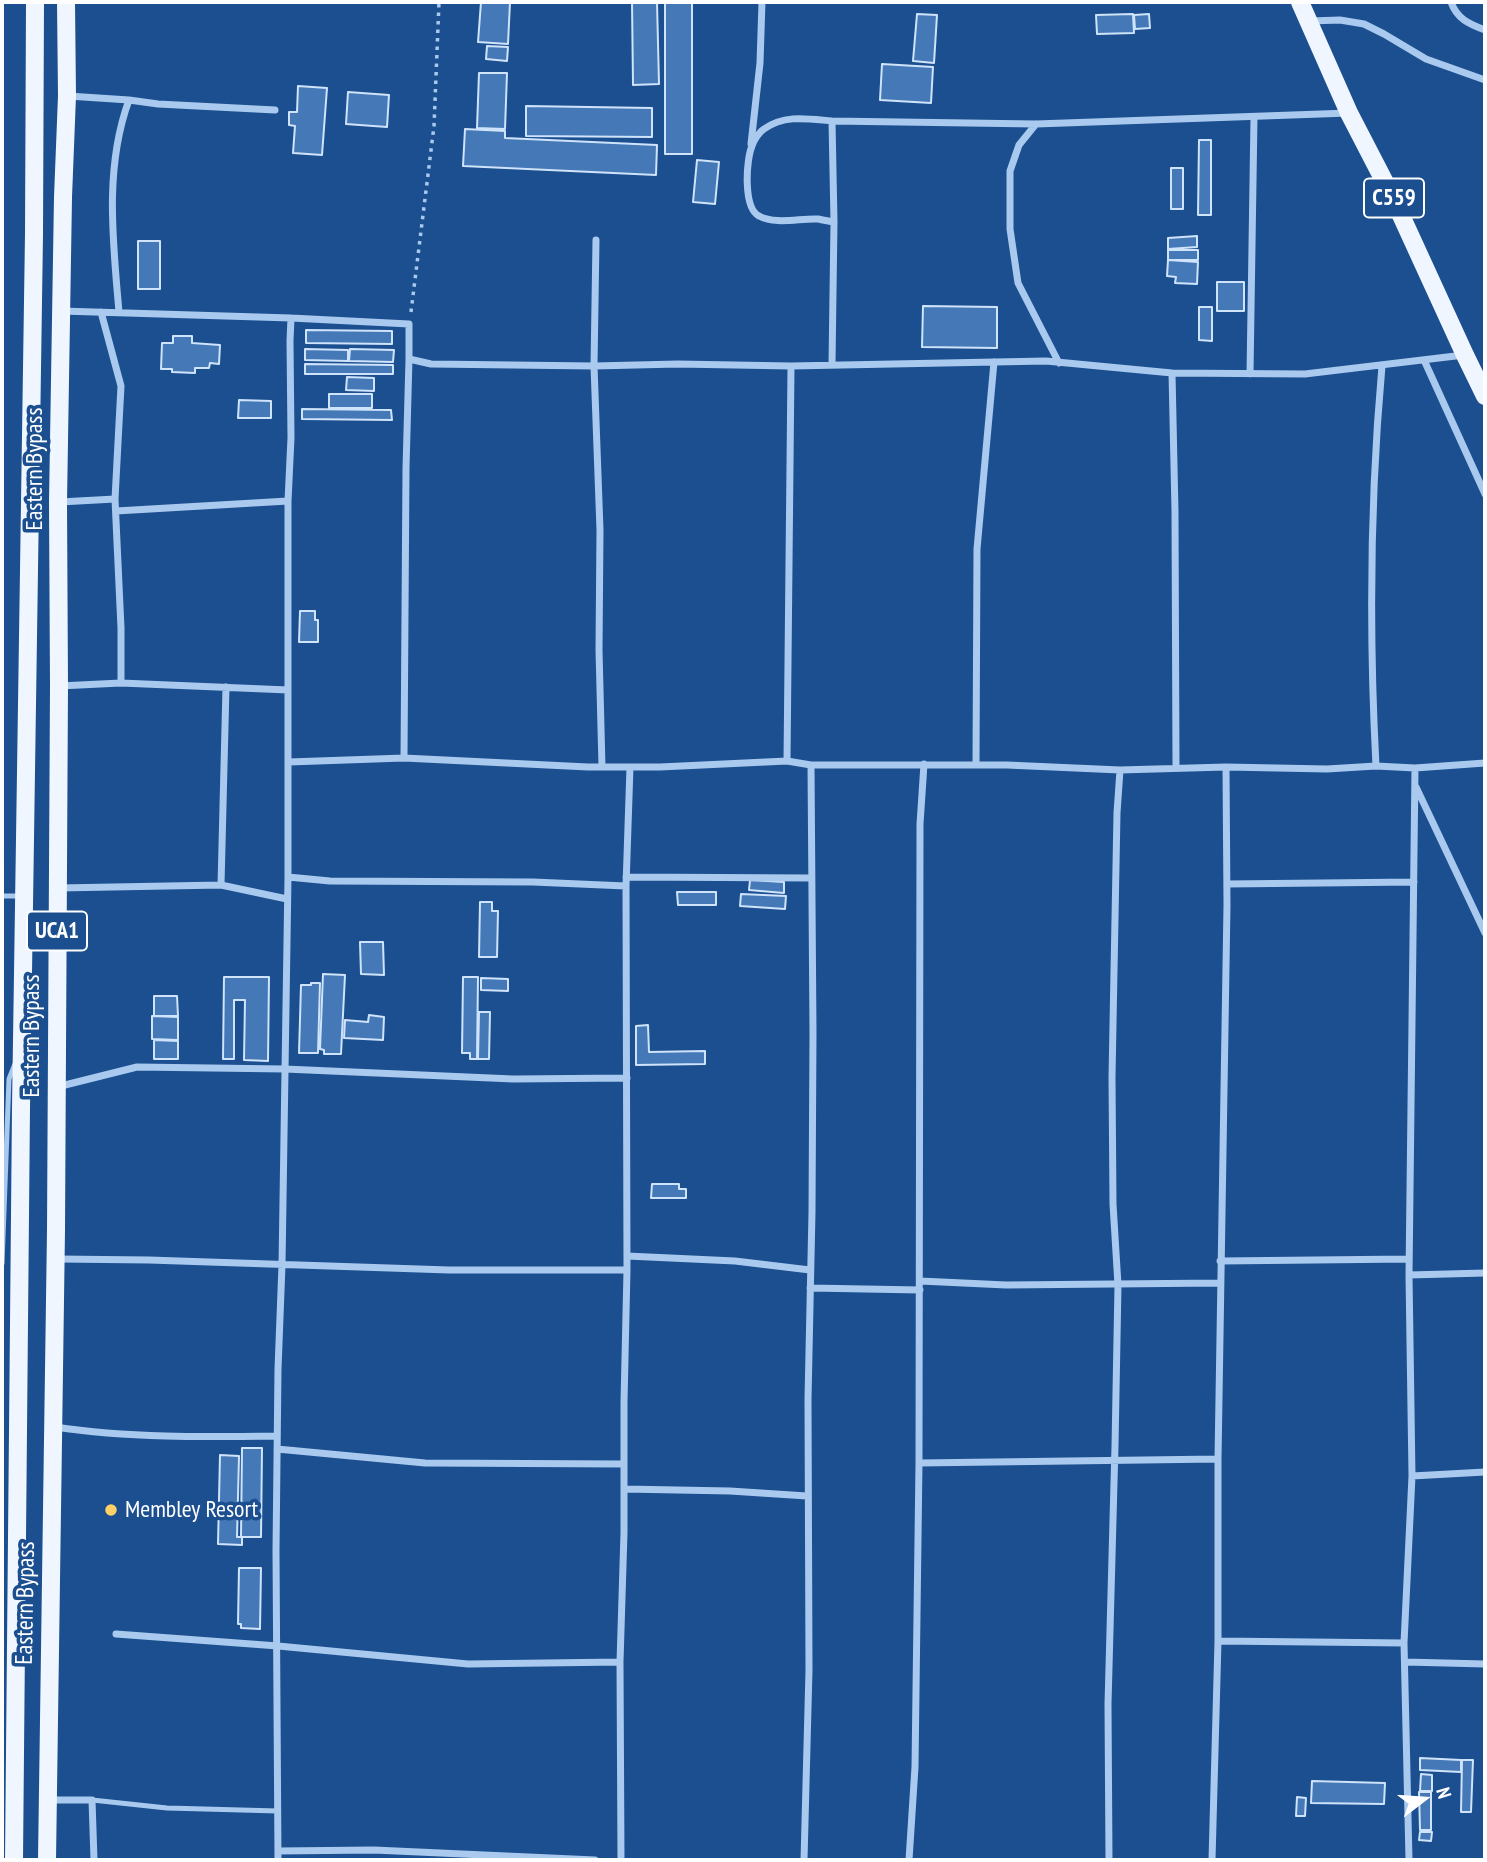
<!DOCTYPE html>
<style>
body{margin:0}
#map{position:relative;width:1487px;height:1862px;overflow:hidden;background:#1b4f8f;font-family:"PT Sans Narrow",sans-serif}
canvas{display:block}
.frame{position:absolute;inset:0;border:4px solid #fff;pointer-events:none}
.north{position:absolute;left:1389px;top:1764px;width:70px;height:70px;-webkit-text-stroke:5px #1b4f8f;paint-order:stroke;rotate:73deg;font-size:19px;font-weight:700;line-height:28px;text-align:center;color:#fff}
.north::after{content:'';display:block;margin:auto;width:24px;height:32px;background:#fff;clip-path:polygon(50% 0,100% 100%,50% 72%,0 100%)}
</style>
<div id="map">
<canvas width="1487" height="1862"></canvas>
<div class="frame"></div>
<div class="north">N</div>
</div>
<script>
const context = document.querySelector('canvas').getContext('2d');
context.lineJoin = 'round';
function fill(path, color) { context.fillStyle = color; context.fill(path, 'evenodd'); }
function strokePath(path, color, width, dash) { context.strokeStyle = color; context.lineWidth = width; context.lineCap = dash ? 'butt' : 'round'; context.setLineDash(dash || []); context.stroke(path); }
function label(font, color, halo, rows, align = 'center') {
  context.font = font + ' "PT Sans Narrow",sans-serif'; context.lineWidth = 7; context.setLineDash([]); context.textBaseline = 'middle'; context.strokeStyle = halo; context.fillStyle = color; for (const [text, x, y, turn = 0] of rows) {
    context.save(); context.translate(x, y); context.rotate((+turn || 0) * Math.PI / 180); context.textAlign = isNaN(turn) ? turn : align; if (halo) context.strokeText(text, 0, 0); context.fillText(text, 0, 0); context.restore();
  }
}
const building = new Path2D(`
 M 481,2 L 510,2 L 508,44 L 478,42 Z
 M 632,2 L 657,2 L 659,84 L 633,85 Z
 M 665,2 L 692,2 L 692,154 L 665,154 Z
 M 917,14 L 937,15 L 934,63 L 913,61 Z
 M 1133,14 L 1134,33 L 1097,34 L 1096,15 Z
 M 1149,14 L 1150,28 L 1135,29 L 1134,15 Z
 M 487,46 L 508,47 L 507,61 L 486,59 Z
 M 882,64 L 933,67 L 931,103 L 880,100 Z
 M 479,73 L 507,73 L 505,129 L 477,128 Z
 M 298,86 L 327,88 L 322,155 L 293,153 L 295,126 L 289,125 L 289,112 L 297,112 Z
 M 348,92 L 389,95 L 387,127 L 346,124 Z
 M 526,106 L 652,108 L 652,137 L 526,136 Z
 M 465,129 L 505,131 L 505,138 L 657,145 L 656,175 L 463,166 Z
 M 1199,140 L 1211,140 L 1211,215 L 1198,215 Z
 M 697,160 L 719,162 L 715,204 L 693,202 Z
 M 1171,168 L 1183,168 L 1183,209 L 1171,209 Z
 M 1197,236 L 1197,247 L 1168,249 L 1168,238 Z
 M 138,241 L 160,241 L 160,289 L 138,289 Z
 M 1168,250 L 1198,250 L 1198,260 L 1168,260 Z
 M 1168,260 L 1198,262 L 1197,284 L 1175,283 L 1176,277 L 1167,276 Z
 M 1217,282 L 1244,282 L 1244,311 L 1217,311 Z
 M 923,306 L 997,307 L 997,348 L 922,347 Z
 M 1199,307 L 1212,307 L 1212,341 L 1199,340 Z
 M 306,330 L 392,331 L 392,344 L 306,343 Z
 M 173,336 L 192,336 L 192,343 L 220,345 L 219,364 L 210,363 L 209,368 L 195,368 L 195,373 L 172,372 L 172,369 L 161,369 L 162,343 L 173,343 Z
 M 305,349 L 348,350 L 348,361 L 305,360 Z
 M 350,349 L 394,350 L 393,362 L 349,361 Z
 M 305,364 L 393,365 L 393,374 L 305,374 Z
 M 347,377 L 374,378 L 374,391 L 346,390 Z
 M 329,394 L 372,394 L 372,408 L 329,408 Z
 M 239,400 L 271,401 L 271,418 L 238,418 Z
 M 302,409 L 391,410 L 392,420 L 302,419 Z
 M 300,611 L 315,611 L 315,620 L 318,620 L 318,642 L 299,642 Z
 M 750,880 L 784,882 L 784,893 L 749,890 Z
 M 677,892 L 716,892 L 716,905 L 678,905 Z
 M 741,894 L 786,896 L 785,909 L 740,906 Z
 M 480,902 L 492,902 L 492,911 L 498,911 L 497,957 L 479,957 Z
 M 360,942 L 383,942 L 384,975 L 361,974 Z
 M 323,974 L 345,975 L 341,1054 L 324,1054 L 324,1050 L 320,1049 Z
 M 224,977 L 269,977 L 268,1061 L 244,1060 L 245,1000 L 234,1000 L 234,1059 L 223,1059 Z
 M 463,977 L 478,977 L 477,1059 L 470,1059 L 470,1053 L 462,1053 Z
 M 481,978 L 508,979 L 508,991 L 481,990 Z
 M 311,983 L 320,983 L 318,1053 L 299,1053 L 301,985 L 311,985 Z
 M 154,996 L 177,996 L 178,1016 L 154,1016 Z
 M 479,1012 L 490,1012 L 489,1059 L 478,1059 Z
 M 369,1015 L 384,1017 L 383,1040 L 344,1038 L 345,1020 L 368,1022 Z
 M 152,1016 L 178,1017 L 178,1040 L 152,1039 Z
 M 648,1025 L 649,1052 L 705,1051 L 705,1064 L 636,1065 L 636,1026 Z
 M 154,1040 L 178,1041 L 178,1059 L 154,1059 Z
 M 652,1184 L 679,1184 L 679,1189 L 686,1189 L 686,1198 L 651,1198 Z
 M 242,1448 L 262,1448 L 261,1537 L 241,1537 Z
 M 220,1455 L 239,1456 L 237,1537 L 242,1537 L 242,1545 L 218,1544 Z
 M 239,1568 L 261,1568 L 260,1629 L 241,1628 L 241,1624 L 238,1624 Z
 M 1420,1758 L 1461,1760 L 1461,1772 L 1420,1770 Z
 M 1462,1760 L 1473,1760 L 1471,1812 L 1461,1812 Z
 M 1421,1774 L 1432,1775 L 1432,1791 L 1420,1791 Z
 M 1312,1781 L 1385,1783 L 1384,1804 L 1311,1803 Z
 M 1419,1792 L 1431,1792 L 1431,1830 L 1420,1830 Z
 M 1297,1797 L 1306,1798 L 1305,1816 L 1296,1816 Z
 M 1420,1832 L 1432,1832 L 1431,1841 L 1419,1840 Z`);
fill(building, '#4478b7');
strokePath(building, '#cfe3fa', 2);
strokePath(new Path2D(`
 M 411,312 L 434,126 L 439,2`), '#a9c9ee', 3.5, [3.5, 5]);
strokePath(new Path2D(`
 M 2,896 L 21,896
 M 2,1264 L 9,1079 L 15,1064
 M 92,1800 L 167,1808 L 278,1811`), '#a9c9ee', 5);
strokePath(new Path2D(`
 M 1451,2 C 1457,19 1469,24 1485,30
 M 1310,21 L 1340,20 L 1364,24 L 1384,34 L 1426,59 L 1485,80
 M 68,96 L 129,100
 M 832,121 L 834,222
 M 1036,124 L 1019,145 L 1010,171 L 1010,229 L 1018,283 L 1059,363
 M 751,144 L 760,63 L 762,2
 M 596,240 L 594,366 L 600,530 L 599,650 L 602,767
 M 61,311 L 291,318 L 409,324 L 409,359 L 431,364 L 594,366 L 678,364 L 791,366 L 1046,361 L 1172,373 L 1305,374 L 1464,355
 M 101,312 L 121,386 L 115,499 L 121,628 L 121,683
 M 119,312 C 113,242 104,168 129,100 L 158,104 L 275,110
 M 1424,360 L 1485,494
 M 832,364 L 834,222 C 828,221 823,220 818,219 C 800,218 776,225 759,216 C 743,208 746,160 752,146 C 754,140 759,132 764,129 C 785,114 809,119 832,121 L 1036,124 L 1349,113
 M 1172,373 L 1175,512 L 1176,768
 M 1250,374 L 1254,117
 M 60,502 L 115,499
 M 116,511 L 288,501
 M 59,686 L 121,683 L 288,690
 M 404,758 L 406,468 L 409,359
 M 787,761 L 791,366
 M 289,762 L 404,758 L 588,767 L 660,767 L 787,761 L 811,765 L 1007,765 L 1120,770 L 1226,767 L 1327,769 L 1376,766 L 1415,768 L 1485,763
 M 976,764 L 977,549 L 994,362
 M 1376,766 C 1369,633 1370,499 1382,366
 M 1416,787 L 1485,933
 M 288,877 L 330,881 L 533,882 L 626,886
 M 626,877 L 811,878
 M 1227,884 L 1414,882
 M 221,885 L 226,687
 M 59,888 L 221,885 L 287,899
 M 57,1087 L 137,1067 L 285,1069 L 513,1079 L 627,1078
 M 627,1256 L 735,1261 L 810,1270
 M 58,1259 L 149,1260 L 449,1270 L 627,1270
 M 1220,1261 L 1409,1259
 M 1409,1275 L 1485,1273
 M 920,1281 L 1006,1285 L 1220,1283
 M 810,1288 L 920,1290
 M 55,1427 C 128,1438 203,1437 277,1436
 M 277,1449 L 425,1463 L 624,1464
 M 919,1463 L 1218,1459
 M 1412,1476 L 1485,1472
 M 624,1489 L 730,1491 L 807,1496
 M 116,1634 L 278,1646 L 468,1664 L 620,1662
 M 1218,1641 L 1404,1643
 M 1405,1662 L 1485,1664
 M 48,1800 L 92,1800 L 94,1860
 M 278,1851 L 374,1850 L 595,1860
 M 278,1860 L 276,1551 L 278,1369 L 282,1265 L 288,877 L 288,501 L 291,438 L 290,341 L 291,318
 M 621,1860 L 620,1662 L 624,1533 L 624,1402 L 627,1270 L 626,886 L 630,767
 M 804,1860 L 809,1670 L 808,1399 L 812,1212 L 813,1033 L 811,765
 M 909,1860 L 915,1767 L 919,1463 L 920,824 L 924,764
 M 1109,1860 L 1108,1704 L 1115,1446 L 1118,1285 L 1113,1204 L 1112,1077 L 1117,813 L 1120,770
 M 1212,1860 L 1218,1641 L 1218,1459 L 1227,905 L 1226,767
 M 1409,1860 L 1404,1643 L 1412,1476 L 1409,1275 L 1415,768`), '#a9c9ee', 7);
strokePath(new Path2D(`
 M 1300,2 L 1349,113 L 1394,200 L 1465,355 L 1485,396
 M 14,1860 L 21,1107 L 34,234 L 35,2
 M 47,1860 L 56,1230 L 59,686 L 58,502 L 63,197 L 67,96 L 66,2`), '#f0f6ff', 18);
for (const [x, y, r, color] of [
 [111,1510,7,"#ffd166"]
]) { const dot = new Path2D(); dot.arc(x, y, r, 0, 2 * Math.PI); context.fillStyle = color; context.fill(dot); strokePath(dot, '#1b4f8f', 2.5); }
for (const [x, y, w] of [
 [1394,198,60],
 [57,931,60]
]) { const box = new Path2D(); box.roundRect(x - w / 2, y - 19.5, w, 39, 5); context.fillStyle = '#1b4f8f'; context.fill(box); strokePath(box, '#fff', 2); }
label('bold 23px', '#fff', null, [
 ["C559",1394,198],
 ["UCA1",57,931]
]);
label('24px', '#fff', '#1b4f8f', [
 ["Eastern Bypass",35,469,-90],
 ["Eastern Bypass",32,1036,-90],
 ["Eastern Bypass",26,1603,-89]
]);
label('24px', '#fff', '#1b4f8f', [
 ["Membley Resort",125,1510]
], 'left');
</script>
